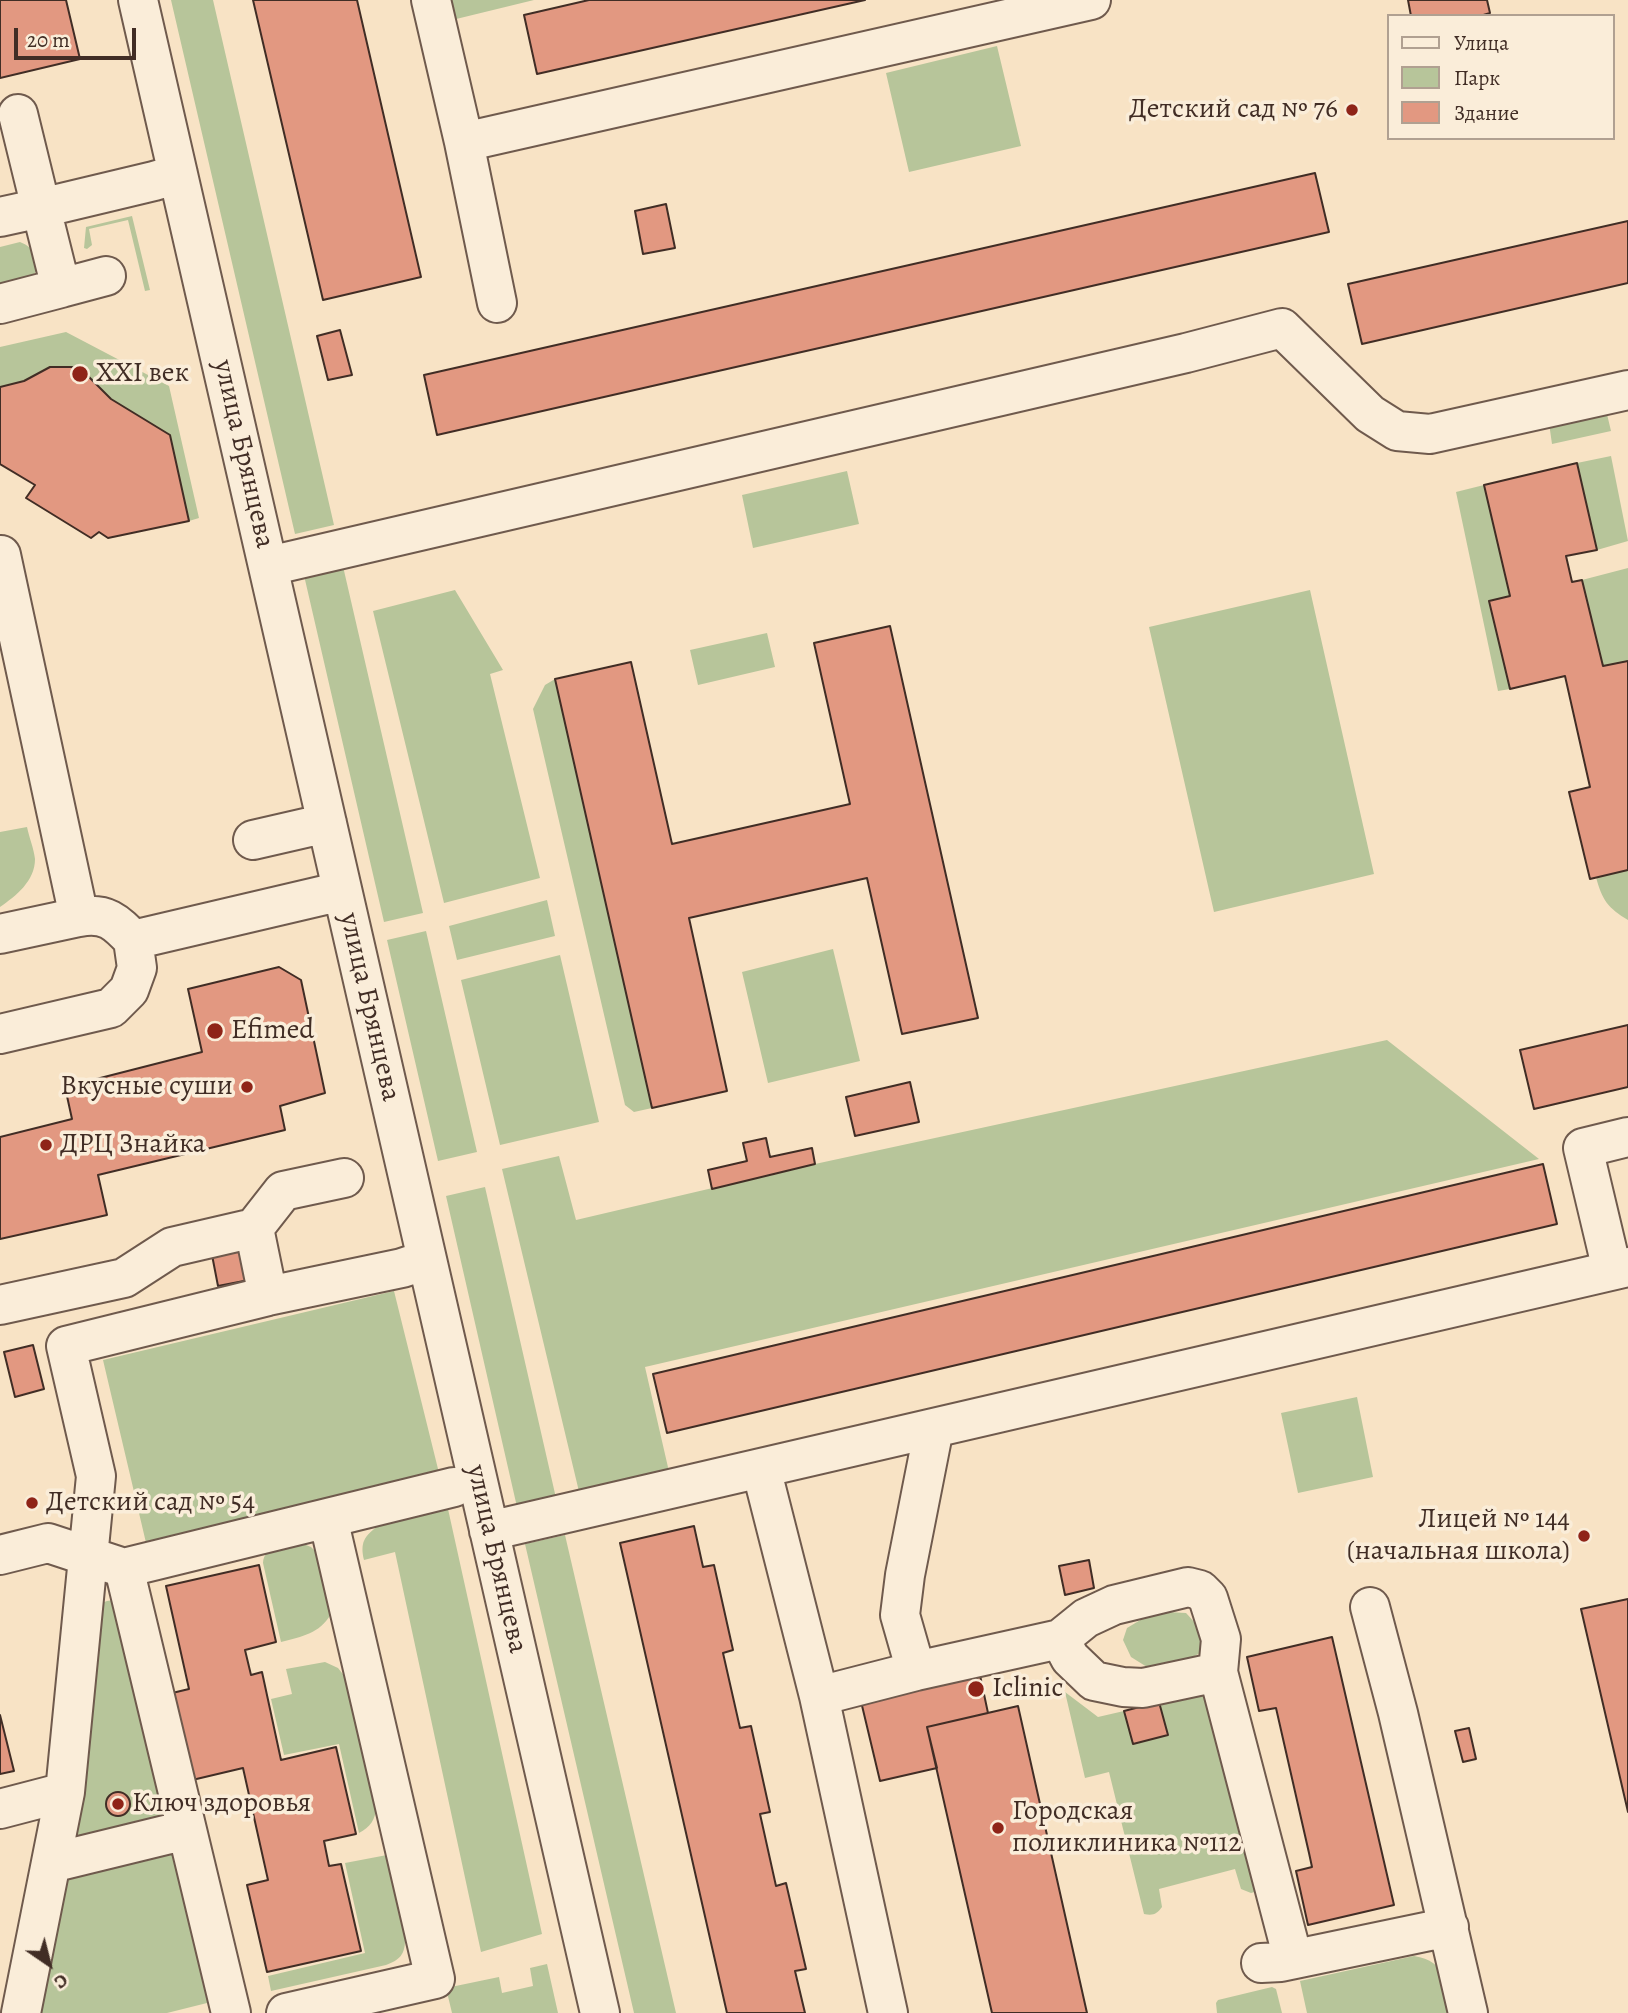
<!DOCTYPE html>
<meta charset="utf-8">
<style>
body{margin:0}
#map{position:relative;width:1628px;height:2013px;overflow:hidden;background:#f8e3c5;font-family:Alegreya,serif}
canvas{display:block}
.legend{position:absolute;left:1387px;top:14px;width:228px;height:126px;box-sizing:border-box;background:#faedd9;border:2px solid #b0a091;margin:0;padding:9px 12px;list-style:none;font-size:21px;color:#412d25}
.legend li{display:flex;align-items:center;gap:14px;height:35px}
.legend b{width:35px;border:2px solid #b0a091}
.north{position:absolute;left:14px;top:1929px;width:70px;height:70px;-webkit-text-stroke:5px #faedd9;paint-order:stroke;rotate:145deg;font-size:19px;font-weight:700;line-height:28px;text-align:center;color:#412d25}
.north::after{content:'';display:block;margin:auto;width:24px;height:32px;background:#412d25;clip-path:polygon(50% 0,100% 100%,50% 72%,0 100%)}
.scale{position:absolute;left:14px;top:28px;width:122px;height:32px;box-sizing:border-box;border:4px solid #412d25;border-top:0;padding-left:9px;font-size:21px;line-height:24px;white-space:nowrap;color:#412d25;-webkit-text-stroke:5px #faedd9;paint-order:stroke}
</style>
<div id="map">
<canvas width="1628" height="2013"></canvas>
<ul class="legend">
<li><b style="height:9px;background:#faedd9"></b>Улица</li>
<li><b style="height:19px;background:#b7c59a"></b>Парк</li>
<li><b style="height:19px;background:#e29881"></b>Здание</li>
</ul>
<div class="north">С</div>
<div class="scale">20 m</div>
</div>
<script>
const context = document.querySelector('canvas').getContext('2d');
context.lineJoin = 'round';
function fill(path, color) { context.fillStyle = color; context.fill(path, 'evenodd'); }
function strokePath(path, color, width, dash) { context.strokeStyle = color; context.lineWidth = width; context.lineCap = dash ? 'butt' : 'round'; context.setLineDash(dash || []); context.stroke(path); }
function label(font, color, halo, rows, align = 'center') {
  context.font = font + ' Alegreya,serif'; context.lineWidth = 7; context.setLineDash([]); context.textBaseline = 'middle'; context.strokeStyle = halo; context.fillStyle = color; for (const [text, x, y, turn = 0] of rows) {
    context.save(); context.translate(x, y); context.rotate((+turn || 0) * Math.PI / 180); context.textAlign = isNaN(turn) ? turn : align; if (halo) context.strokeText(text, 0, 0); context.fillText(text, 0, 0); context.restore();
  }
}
fill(new Path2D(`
 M 171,0 L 213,0 L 334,525 L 295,534 Z
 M 443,0 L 534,0 L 448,21 Z
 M 997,46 L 1021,146 L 909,172 L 886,73 Z
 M 132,216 L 150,290 L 145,291 L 128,220 L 89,229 L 92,245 L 87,249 L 84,248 L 86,227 Z
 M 20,242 C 35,248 34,254 38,269 L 30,279 L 0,287 L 0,247 Z
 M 66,332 L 169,386 L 199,518 L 189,521 L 170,435 L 111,399 L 84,371 L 72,367 L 50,367 L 24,381 L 0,387 L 0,347 Z
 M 1606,410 L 1611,431 L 1552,444 L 1549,423 Z
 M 1611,456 L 1628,541 L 1597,550 L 1577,463 Z
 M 847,471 L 859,524 L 753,548 L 742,495 Z
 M 1484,485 L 1510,596 L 1489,602 L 1510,689 L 1498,691 L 1456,492 Z
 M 342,562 L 423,913 L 384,922 L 303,571 Z
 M 1628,568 L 1628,661 L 1603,666 L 1582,580 Z
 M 455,590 L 503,670 L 490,674 L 540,878 L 444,903 L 373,611 Z
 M 1310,590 L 1374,874 L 1214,912 L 1149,627 Z
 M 767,633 L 775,667 L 698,685 L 690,650 Z
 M 555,679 L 652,1108 L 634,1112 L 625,1105 L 533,709 L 545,685 Z
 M 27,827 C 29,837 34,849 35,859 C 35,881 16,896 0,907 L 0,832 Z
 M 1628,870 L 1628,920 C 1608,908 1602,900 1596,877 Z
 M 547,900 L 555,936 L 457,960 L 449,926 Z
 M 426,931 L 477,1152 L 438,1161 L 387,940 Z
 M 833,949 L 860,1061 L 768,1083 L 742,972 Z
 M 560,955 L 599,1122 L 500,1145 L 461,980 Z
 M 1387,1040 L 1539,1159 L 645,1367 L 670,1476 L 581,1500 L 502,1169 L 559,1156 L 576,1220 L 815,1164 Z
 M 485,1187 L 556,1498 L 517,1507 L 446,1196 Z
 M 394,1291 L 440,1477 L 147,1547 L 103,1360 Z
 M 1357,1397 L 1373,1477 L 1298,1493 L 1281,1413 Z
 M 448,1509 L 542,1934 L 481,1952 L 395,1552 L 364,1560 C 360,1543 364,1536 378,1526 Z
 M 565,1535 L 676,2013 L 634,2013 L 525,1544 Z
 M 301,1543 L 311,1547 L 319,1555 L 331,1614 C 319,1634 303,1636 281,1642 L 263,1563 C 264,1545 286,1546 301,1543 Z
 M 114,1600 L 215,2001 L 167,2013 L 39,2013 L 99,1604 L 107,1601 Z
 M 1168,1612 L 1186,1613 C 1199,1627 1206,1634 1200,1653 L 1191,1658 L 1147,1667 L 1131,1657 L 1123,1640 L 1127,1628 L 1142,1619 Z
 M 325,1662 L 338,1668 L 346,1678 L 376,1806 C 376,1820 370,1827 359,1833 L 339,1744 L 284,1755 L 271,1699 L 292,1694 L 286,1669 Z
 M 1065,1692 L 1098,1717 L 1124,1711 L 1133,1744 L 1167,1735 L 1159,1702 L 1212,1692 L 1258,1891 L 1251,1893 L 1241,1889 L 1235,1869 L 1159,1889 L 1162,1907 C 1157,1914 1153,1916 1144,1914 L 1109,1772 L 1085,1778 Z
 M 387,1855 L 405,1940 C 405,1954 400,1960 386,1965 L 271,1991 L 268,1976 L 365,1953 L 345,1863 Z
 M 1414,1956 C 1447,1961 1448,1986 1458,2013 L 1307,2013 L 1300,1981 Z
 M 547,1964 L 558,2013 L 452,2013 L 446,1988 L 499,1977 L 502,1993 L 533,1986 L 530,1968 Z
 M 1272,1987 L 1276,1989 L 1282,2013 L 1217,2013 L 1216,2003 L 1218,2000 Z`), '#b7c59a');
const building = new Path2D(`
 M 0,0 L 66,0 L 80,59 L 0,78 Z
 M 253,0 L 357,0 L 421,277 L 323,300 Z
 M 589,0 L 865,0 L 537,74 L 524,15 Z
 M 1408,0 L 1487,0 L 1490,13 L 1480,16 L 1411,16 Z
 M 1315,173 L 1329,232 L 437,435 L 424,375 Z
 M 666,204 L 675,248 L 643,254 L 635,211 Z
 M 1628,221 L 1628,283 L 1362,344 L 1348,284 Z
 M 340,330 L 352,375 L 328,380 L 317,336 Z
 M 50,367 L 72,367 L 83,371 L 111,399 L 170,435 L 189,521 L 108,538 L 99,532 L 91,538 L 26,498 L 35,485 L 0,464 L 0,387 L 24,381 Z
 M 1577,463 L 1597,550 L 1566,556 L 1572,582 L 1582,580 L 1603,666 L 1628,661 L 1628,870 L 1590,879 L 1569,792 L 1590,787 L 1565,676 L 1510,689 L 1489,601 L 1510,596 L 1484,485 Z
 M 890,626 L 978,1018 L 902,1034 L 867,878 L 689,918 L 727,1091 L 652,1108 L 555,679 L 631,662 L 672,844 L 850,804 L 814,643 Z
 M 279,967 L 301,980 L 325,1093 L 280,1106 L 285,1130 L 98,1175 L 107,1215 L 0,1239 L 0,1137 L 72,1119 L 65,1087 L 202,1052 L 188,989 Z
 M 1628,1025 L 1628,1087 L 1534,1109 L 1520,1050 Z
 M 910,1082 L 919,1122 L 855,1136 L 846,1097 Z
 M 766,1138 L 770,1157 L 812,1148 L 815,1164 L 712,1189 L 708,1170 L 747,1161 L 743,1143 Z
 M 1543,1164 L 1557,1224 L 667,1433 L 653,1374 Z
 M 242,1248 L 249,1280 L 218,1286 L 212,1255 Z
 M 33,1345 L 44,1389 L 15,1397 L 4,1352 Z
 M 694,1526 L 703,1567 L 714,1565 L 733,1650 L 723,1653 L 740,1728 L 751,1726 L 770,1812 L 760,1814 L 776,1886 L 786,1883 L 806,1969 L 795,1971 L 805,2013 L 727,2013 L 620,1543 Z
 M 1089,1560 L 1094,1588 L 1065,1595 L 1059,1566 Z
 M 259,1565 L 276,1642 L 245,1650 L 251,1675 L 262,1672 L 281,1760 L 336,1747 L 356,1834 L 324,1841 L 329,1866 L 341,1864 L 361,1951 L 267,1972 L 247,1885 L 268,1880 L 243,1768 L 188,1781 L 168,1694 L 189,1689 L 166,1586 Z
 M 1628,1599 L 1628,1812 L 1581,1609 Z
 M 1332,1637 L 1394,1905 L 1308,1925 L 1296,1871 L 1312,1867 L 1309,1853 L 1276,1708 L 1259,1711 L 1247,1657 Z
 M 978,1666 L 988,1713 L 927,1727 L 937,1768 L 880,1781 L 859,1693 Z
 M 1159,1702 L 1168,1735 L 1133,1744 L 1124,1711 Z
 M 1018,1706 L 1087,2013 L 992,2013 L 927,1727 Z
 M 0,1715 L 14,1771 L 0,1774 Z
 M 1469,1728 L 1476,1759 L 1463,1762 L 1455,1731 Z
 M106 1804a12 12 0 1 1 24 0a12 12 0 1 1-24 0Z`);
fill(building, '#e29881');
strokePath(building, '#412d25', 2);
const minor = new Path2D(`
 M 138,0 L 600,2013
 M 431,0 L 464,142 L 497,303
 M 464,142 L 1091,0
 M 0,217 L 41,208 L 18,114
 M 61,288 L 106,276
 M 0,304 L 61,288 L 41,208 L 154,181 L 178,174
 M 1,555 L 79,917 C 106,912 116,922 133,940
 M 269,566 L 1186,353 L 1282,328 L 1370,414 L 1397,431 L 1430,434 L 1628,390
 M 253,840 L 327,823
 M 0,934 L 79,917
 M 0,1034 L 111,1008 L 129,990 L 137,968 L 133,940 L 342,891
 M 254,1228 L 283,1191 L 344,1178
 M 1612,1270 L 1583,1148 L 1628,1137
 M 0,1305 L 124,1278 L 172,1247 L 254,1228 L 268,1296
 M 761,1468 L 819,1696 L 888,2013
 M 489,1531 L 1628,1267
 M 0,1555 L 48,1543 L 124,1568 L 231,2013
 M 124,1568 L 454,1487
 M 1370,1607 L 1398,1713 L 1468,2013
 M 1060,1639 L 1070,1658 L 1094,1681 L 1123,1687 L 1143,1688 L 1218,1672
 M 916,1671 L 900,1615 L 905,1575 L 934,1428
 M 819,1696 L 916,1671 L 1060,1639 L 1086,1618 L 1114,1605 L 1188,1587 L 1200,1590 L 1208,1598 L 1221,1639 L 1218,1672 L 1293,1959
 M 0,1809 L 65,1792
 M 51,1863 L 186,1830
 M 1261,1963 L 1281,1962 L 1449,1927
 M 21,2013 L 65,1792 L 96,1476 L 66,1346 L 268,1296 L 402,1268 L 426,1260
 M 286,2013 L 435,1979 L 328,1518`);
strokePath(minor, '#6f5a4d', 42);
strokePath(minor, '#faedd9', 38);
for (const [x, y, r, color] of [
 [1352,110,7,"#8f2418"],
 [80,374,9,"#8f2418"],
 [215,1031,9,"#8f2418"],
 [247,1087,7,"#8f2418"],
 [46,1145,7,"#8f2418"],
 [32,1503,7,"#8f2418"],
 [1584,1536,7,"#8f2418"],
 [976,1689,9,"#8f2418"],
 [118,1804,7,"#8f2418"],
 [998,1828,7,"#8f2418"]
]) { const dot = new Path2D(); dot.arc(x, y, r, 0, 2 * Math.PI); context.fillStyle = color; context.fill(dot); strokePath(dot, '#faedd9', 2.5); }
label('28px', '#412d25', '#faedd9', [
 ["Детский сад № 76",1338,110,"right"],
 ["XXI век",96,374],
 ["Efimed",231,1031],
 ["Вкусные суши",233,1087,"right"],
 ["ДРЦ Знайка",60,1145],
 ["Детский сад № 54",46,1503],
 ["Лицей № 144",1570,1520,"right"],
 ["(начальная школа)",1570,1552,"right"],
 ["Iclinic",992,1689],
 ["Ключ здоровья",132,1804],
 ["Городская",1012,1812],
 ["поликлиника №112",1012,1844]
], 'left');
label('28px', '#412d25', '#faedd9', [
 ["улица Брянцева",243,454,77],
 ["улица Брянцева",369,1007,77],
 ["улица Брянцева",496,1559,77]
]);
</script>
